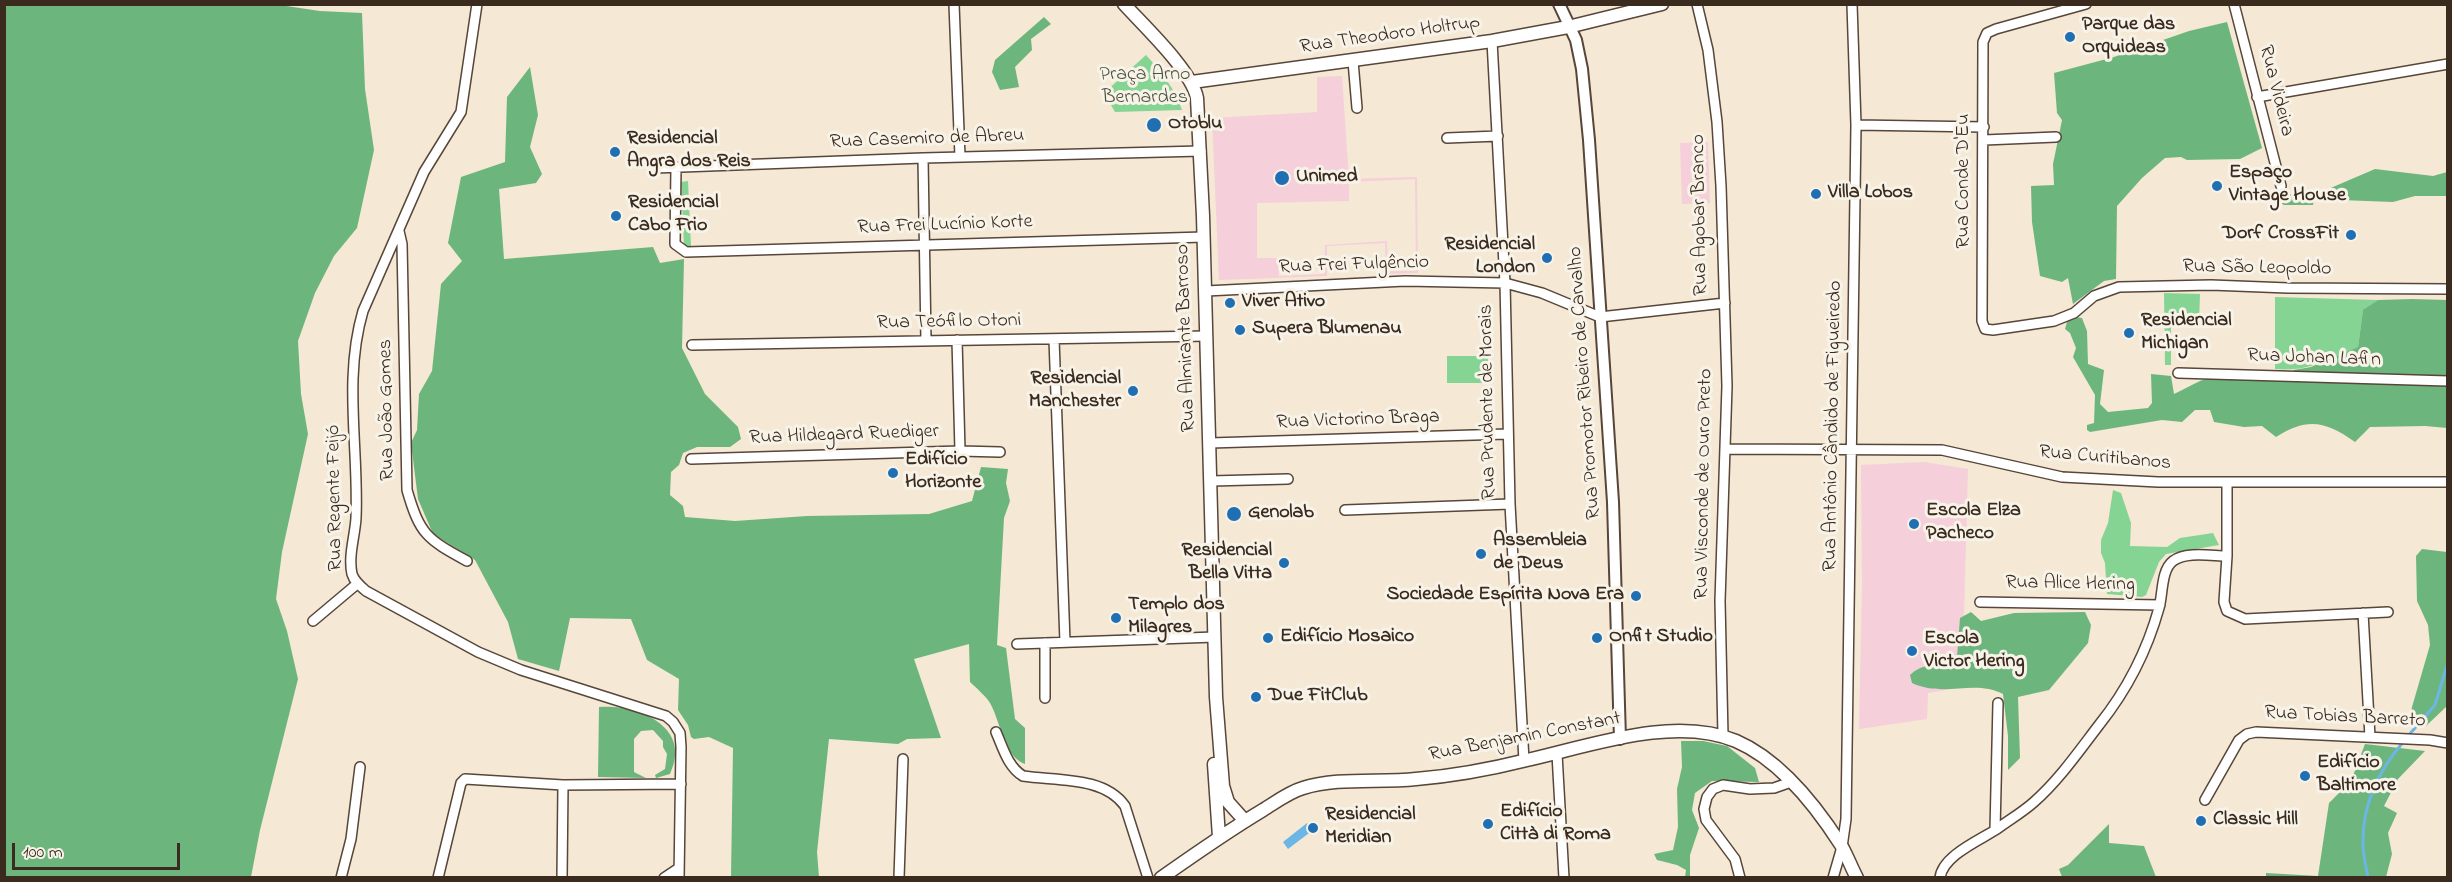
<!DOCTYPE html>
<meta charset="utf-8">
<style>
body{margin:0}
#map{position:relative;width:2452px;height:882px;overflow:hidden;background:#f5e8d4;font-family:"Indie Flower",sans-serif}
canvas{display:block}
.frame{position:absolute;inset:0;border:6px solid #3b2a1e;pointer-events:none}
.scale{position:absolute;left:12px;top:843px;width:168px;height:27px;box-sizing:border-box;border:3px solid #3b2a1e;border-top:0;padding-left:8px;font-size:18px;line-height:21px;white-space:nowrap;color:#3b2a1e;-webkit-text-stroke:4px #f7f3e8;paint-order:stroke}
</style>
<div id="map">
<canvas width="2452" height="882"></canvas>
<div class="frame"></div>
<div class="scale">100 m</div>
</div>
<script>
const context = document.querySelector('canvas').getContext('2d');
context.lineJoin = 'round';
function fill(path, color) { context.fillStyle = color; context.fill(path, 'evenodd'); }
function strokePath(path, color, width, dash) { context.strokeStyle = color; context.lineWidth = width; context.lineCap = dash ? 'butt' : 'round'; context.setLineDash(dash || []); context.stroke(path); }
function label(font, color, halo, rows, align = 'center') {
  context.font = font + ' "Indie Flower",sans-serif'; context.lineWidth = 6; context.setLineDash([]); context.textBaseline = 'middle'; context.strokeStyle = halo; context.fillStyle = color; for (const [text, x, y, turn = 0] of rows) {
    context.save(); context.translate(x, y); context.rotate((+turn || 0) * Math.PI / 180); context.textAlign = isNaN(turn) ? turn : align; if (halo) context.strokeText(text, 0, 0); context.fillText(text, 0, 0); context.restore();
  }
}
fill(new Path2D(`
 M 1342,76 L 1349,179 L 1417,177 L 1418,273 L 1386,274 L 1385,243 L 1327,246 L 1327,276 L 1219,280 L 1212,118 L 1317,112 L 1317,77 ZM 1415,179 L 1416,271 L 1388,271 L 1387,241 L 1325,245 L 1324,274 L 1279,276 L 1277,258 L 1257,258 L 1257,203 L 1349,201 L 1349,182 Z
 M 1708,142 L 1710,203 L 1682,204 L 1680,143 Z
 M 1924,462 L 1968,469 L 1962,687 L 1928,693 L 1927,719 L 1859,729 L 1862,585 L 1861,465 Z`), '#f5cfda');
fill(new Path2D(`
 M 1146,55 C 1161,72 1175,88 1182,110 L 1115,112 L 1104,93 Z
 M 688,181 L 691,246 L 684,246 L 681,182 Z
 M 2164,293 L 2200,294 L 2199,325 L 2171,325 L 2171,365 L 2165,365 Z
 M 2275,297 L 2378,300 L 2363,311 L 2358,347 C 2328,360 2309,372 2275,369 Z
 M 1447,356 L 1488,356 L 1488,383 L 1447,383 Z
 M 2113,490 L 2121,493 L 2131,523 L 2130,546 L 2167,547 L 2180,538 L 2213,533 L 2219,545 L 2166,554 L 2159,562 L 2146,595 L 2142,597 L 2107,594 L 2105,563 L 2101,553 L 2101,540 L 2108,523 Z`), '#86d493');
fill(new Path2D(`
 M 273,4 L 320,11 L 362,13 L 365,89 L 374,150 L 357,228 L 334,256 L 315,293 L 298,341 L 301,394 L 308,434 L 282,552 L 276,599 L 287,631 L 298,679 L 260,830 L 251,877 L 5,877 L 5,5 Z
 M 1044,17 L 1051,24 L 1031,39 L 1032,50 L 1015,67 L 1019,87 L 1000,90 L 992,72 L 995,60 Z
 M 2227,22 L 2262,148 L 2240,159 L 2187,160 L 2181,157 L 2165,158 L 2142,178 L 2117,206 L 2116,279 L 2104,281 L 2073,304 L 2068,278 L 2062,282 L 2040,276 L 2032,222 L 2031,186 L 2054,185 L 2053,164 L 2062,120 L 2057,113 L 2054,73 L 2114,57 L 2189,31 Z
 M 530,67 L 538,115 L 530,147 L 542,174 L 536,183 L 499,189 L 504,259 L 653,247 L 660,263 L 684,259 L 682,348 L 705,394 L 738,427 L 741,439 L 730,447 L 697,447 L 683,453 L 679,465 L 671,472 L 670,495 L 683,506 L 685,517 L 735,521 L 807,516 L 929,514 L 972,501 L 981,467 L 1008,469 L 1006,483 L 1010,501 L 1004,518 L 997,645 L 1006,648 L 1015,719 L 1025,728 L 1025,764 C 1003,756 1001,722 990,703 C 985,695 977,689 970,682 L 969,644 L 914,659 L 941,738 L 907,739 L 898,744 L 829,739 L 817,852 L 819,877 L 731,877 L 733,748 L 709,737 L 694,739 L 691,737 L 688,725 L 678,710 L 679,679 L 647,660 L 631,619 L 570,618 L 559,671 L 518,659 L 508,622 L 475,560 L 433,534 L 418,499 L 411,443 L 417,430 L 419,394 L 432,371 L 441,284 L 462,261 L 448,243 L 461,177 L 505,162 L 507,97 Z
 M 2375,169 L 2433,176 L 2447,172 L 2447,196 L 2415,196 L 2393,202 L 2314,199 L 2313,205 L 2284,205 L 2279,202 L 2279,195 L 2326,190 Z
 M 2412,299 L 2447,300 L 2447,428 L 2425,426 L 2370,427 L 2355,442 C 2326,421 2307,417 2276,437 L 2262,426 L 2244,427 L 2214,422 L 2210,410 L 2195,410 L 2182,422 L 2162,420 L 2090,432 L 2087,430 L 2087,425 L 2094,423 L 2095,395 L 2073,357 L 2076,348 L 2070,333 L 2065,329 L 2067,322 L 2075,317 L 2082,318 L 2087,331 L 2088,364 L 2104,370 L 2100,404 L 2108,412 L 2148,408 L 2152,403 L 2151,374 L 2171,376 L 2174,394 C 2183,390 2191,385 2200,381 C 2217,373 2266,379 2286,380 L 2294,370 L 2311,367 L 2358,347 L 2363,310 L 2378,300 Z
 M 2422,549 L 2447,552 L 2447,706 L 2426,726 L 2409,726 L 2412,707 L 2430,645 L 2428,625 L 2417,601 L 2416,556 Z
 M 1971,612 L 1981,621 L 2014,613 L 2085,612 L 2091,625 L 2088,643 L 2049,690 L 2018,697 L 2020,758 L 2008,770 L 2008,736 L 2003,694 C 1974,679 1944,698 1912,683 L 1910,675 C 1922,663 1942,664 1957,657 L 1960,618 Z
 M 599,707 C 637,704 693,726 670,774 L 656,778 L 655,775 L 665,769 L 667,754 L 663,747 L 663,741 L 653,730 L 641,731 L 634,739 L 634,772 L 646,778 L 598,777 Z
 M 1681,741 L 1703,741 L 1727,746 L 1755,768 L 1759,782 L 1712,781 L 1695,793 L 1692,810 L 1699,828 L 1690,855 L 1690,877 L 1685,877 L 1686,870 L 1677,865 L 1657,860 L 1654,854 L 1673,850 L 1678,827 L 1677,789 L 1682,767 Z
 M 2365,744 L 2425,751 L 2398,779 L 2384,806 L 2397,813 L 2388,833 L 2392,854 L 2386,877 L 2266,877 L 2266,873 L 2318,876 L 2329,803 L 2351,781 Z
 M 2109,824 L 2109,843 L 2144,846 L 2156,877 L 2062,877 L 2059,869 L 2068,865 Z`), '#6cb67d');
fill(new Path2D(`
 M 1307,823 L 1313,830 L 1288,849 L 1283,842 Z`), '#6cb6e5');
strokePath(new Path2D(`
 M 2408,736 L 2435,705 L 2448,662
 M 2368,878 C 2366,865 2362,852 2363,840 C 2363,802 2380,769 2404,741`), '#6cb6e5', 3);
const minor = new Path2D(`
 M 477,4 L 461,112 L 424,172 L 363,311 C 343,379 359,449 356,518 C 355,536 348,556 352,574 C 354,581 360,586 366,591 L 478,652 L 521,670 L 666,716 L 673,722 L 680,733 L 681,747 L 679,878
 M 954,4 L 960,157
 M 1697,4 L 1708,50 L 1717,122 L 1721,186 L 1727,386 L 1720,601 L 1723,736
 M 2086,4 L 1996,29 L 1987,33 L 1983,42 L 1982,321 L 1985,329 L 1993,330 L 2054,321 L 2074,313 L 2094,296 L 2119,287 L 2211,285 L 2288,288 L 2448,289
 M 2234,4 L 2281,186
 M 1492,41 L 1505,283 L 1510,504 L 1524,761
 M 1353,61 L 1357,108
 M 2257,97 L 2448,64
 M 1856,125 L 1984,127
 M 1447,138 L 1498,136
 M 1984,140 L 2056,137
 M 923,158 L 926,341
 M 676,167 L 675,244 L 686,252 L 1204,237
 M 655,168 L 923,158 L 1201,151
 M 399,231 L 402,244 L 407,490 C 420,535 427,539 467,561
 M 1206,291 L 1405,281 L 1505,283 L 1542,293 L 1600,317 L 1725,303
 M 1054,339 L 1065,642
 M 692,345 L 1207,336
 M 2178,373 L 2448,381
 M 1210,443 L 1507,434
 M 1725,449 L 1942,450 L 2062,477 L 2158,482 L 2448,482
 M 960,451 L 1000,452
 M 691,459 L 960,451 L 957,340
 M 1211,481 L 1288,479
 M 2227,484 L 2227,556 L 2224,602 L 2227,611 L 2245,619 L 2388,612
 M 1345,510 L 1510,504
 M 1980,602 L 2160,605
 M 2363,613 L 2370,737
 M 313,621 L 357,584
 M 1045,643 L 1045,698
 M 1017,644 L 1215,637
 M 996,732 C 1003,748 1008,767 1023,776 C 1056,781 1104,776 1125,806 L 1148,878
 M 1557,754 L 1564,878
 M 2205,800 L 2239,740 L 2247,734 L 2256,732 L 2430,740 L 2448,743
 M 1995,830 L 1998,703
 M 341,878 L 351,839 L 360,767
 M 438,878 L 461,783 L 465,779 L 563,785 L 681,784
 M 562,878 L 563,785
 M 664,878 L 679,868
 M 899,878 L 903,759
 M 1740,878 L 1735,859 L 1706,820 L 1704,809 L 1707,797 L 1713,789 L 1723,785 L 1750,789 L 1774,788 L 1791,782
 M 1833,878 L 1842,847 L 1846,819 L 1856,125 L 1852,4
 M 1940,878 C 1942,856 1980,840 1997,829 C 2009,820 2023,812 2034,802 C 2059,780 2079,751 2099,725 C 2127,690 2147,651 2159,608 C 2163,594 2161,570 2173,561 C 2186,551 2212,556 2227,556`);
const tertiary = new Path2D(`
 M 1559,4 L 1576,40 L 1582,69 L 1589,140 L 1613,502 L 1620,739`);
const secondary = new Path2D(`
 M 1124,4 C 1144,26 1192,71 1197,98 L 1203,216 L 1216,697 L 1223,786 L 1228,802 L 1245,821
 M 1192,82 L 1492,41 L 1568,27 L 1662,4
 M 1214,764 L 1219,837
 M 1161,878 C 1195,854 1228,831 1263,810 C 1276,802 1289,792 1303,788 C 1338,777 1379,783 1416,779 C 1453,776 1491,769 1527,760 C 1590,746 1674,715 1736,741 C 1780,760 1816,806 1841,845 C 1847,855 1851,867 1857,878`);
strokePath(minor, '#574639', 12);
strokePath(tertiary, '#574639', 14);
strokePath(secondary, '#574639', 15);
strokePath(minor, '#fff', 9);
strokePath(tertiary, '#fff', 10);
strokePath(secondary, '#fff', 12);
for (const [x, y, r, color] of [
 [2070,37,6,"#1f6fb2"],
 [1154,125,8,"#1f6fb2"],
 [615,152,6,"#1f6fb2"],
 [1282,178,8,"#1f6fb2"],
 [2217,186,6,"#1f6fb2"],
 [1816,194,6,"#1f6fb2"],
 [616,216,6,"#1f6fb2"],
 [2351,235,6,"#1f6fb2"],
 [1547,258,6,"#1f6fb2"],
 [1230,303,6,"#1f6fb2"],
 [1240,330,6,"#1f6fb2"],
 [2129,333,6,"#1f6fb2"],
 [1133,391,6,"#1f6fb2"],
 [893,473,6,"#1f6fb2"],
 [1234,514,8,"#1f6fb2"],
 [1914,524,6,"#1f6fb2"],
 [1481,554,6,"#1f6fb2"],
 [1284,563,6,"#1f6fb2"],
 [1636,596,6,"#1f6fb2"],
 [1116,618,6,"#1f6fb2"],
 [1268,638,6,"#1f6fb2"],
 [1597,638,6,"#1f6fb2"],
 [1912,651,6,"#1f6fb2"],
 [1256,697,6,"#1f6fb2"],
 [2305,776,6,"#1f6fb2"],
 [2201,821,6,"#1f6fb2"],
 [1488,824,6,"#1f6fb2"],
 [1313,828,6,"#1f6fb2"]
]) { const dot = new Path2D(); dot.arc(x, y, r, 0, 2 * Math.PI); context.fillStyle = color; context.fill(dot); strokePath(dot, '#f7f3e8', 2); }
label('bold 20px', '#3b2a1e', '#f7f3e8', [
 ["Parque das",2082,26],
 ["Orquideas",2082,49],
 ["Otoblu",1168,125],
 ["Residencial",627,140],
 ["Angra dos Reis",627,163],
 ["Espaço",2229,174],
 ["Vintage House",2229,197],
 ["Unimed",1296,178],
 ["Villa Lobos",1828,194],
 ["Residencial",628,204],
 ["Cabo Frio",628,227],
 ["Dorf CrossFit",2339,235,"right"],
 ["Residencial",1535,246,"right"],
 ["London",1535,269,"right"],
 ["Viver Ativo",1242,303],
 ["Residencial",2141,322],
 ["Michigan",2141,345],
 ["Supera Blumenau",1252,330],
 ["Residencial",1121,380,"right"],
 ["Manchester",1121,403,"right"],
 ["Edifício",905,461],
 ["Horizonte",905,484],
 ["Escola Elza",1926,512],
 ["Pacheco",1926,535],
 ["Genolab",1248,514],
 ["Assembleia",1493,542],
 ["de Deus",1493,565],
 ["Residencial",1272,552,"right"],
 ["Bella Vitta",1272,575,"right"],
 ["Sociedade Espírita Nova Era",1624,596,"right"],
 ["Templo dos",1128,606],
 ["Milagres",1128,629],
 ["Edifício Mosaico",1280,638],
 ["Onfit Studio",1609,638],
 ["Escola",1924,640],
 ["Victor Hering",1924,663],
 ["Due FitClub",1268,697],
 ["Edifício",2317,764],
 ["Baltimore",2317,787],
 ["Edifício",1500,813],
 ["Città di Roma",1500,836],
 ["Residencial",1325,816],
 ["Meridian",1325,839],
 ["Classic Hill",2213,821]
], 'left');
label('20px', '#3b2a1e', '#f7f3e8', [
 ["Rua Theodoro Holtrup",1390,36,-8],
 ["Rua Videira",2275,91,76],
 ["Rua Casemiro de Abreu",927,140,-2],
 ["Rua Conde D'Eu",1965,181,-90],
 ["Rua Agobar Branco",1701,215,-91],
 ["Rua Frei Lucínio Korte",945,226,-2],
 ["Rua Frei Fulgêncio",1354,266,-2],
 ["Rua São Leopoldo",2257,269,1],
 ["Rua Teófilo Otoni",949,323,-1],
 ["Rua Almirante Barroso",1187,338,-92],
 ["Rua Johan Lafin",2314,359,2],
 ["Rua Promotor Ribeiro de Carvalho",1586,383,-94],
 ["Rua Prudente de Morais",1489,402,-91],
 ["Rua João Gomes",388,410,-91],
 ["Rua Victorino Braga",1358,421,-2],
 ["Rua Antônio Cândido de Figueiredo",1834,426,-89],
 ["Rua Hildegard Ruediger",844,436,-2],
 ["Rua Curitibanos",2105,459,5],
 ["Rua Visconde de Ouro Preto",1705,484,-89],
 ["Rua Regente Feijó",336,498,-91],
 ["Rua Alice Hering",2070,585,1],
 ["Rua Tobias Barreto",2345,718,3],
 ["Rua Benjamin Constant",1525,738,-11]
]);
label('20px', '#4e543b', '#f7f3e8', [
 ["Praça Arno",1145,76],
 ["Bernardes",1145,99]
]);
</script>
